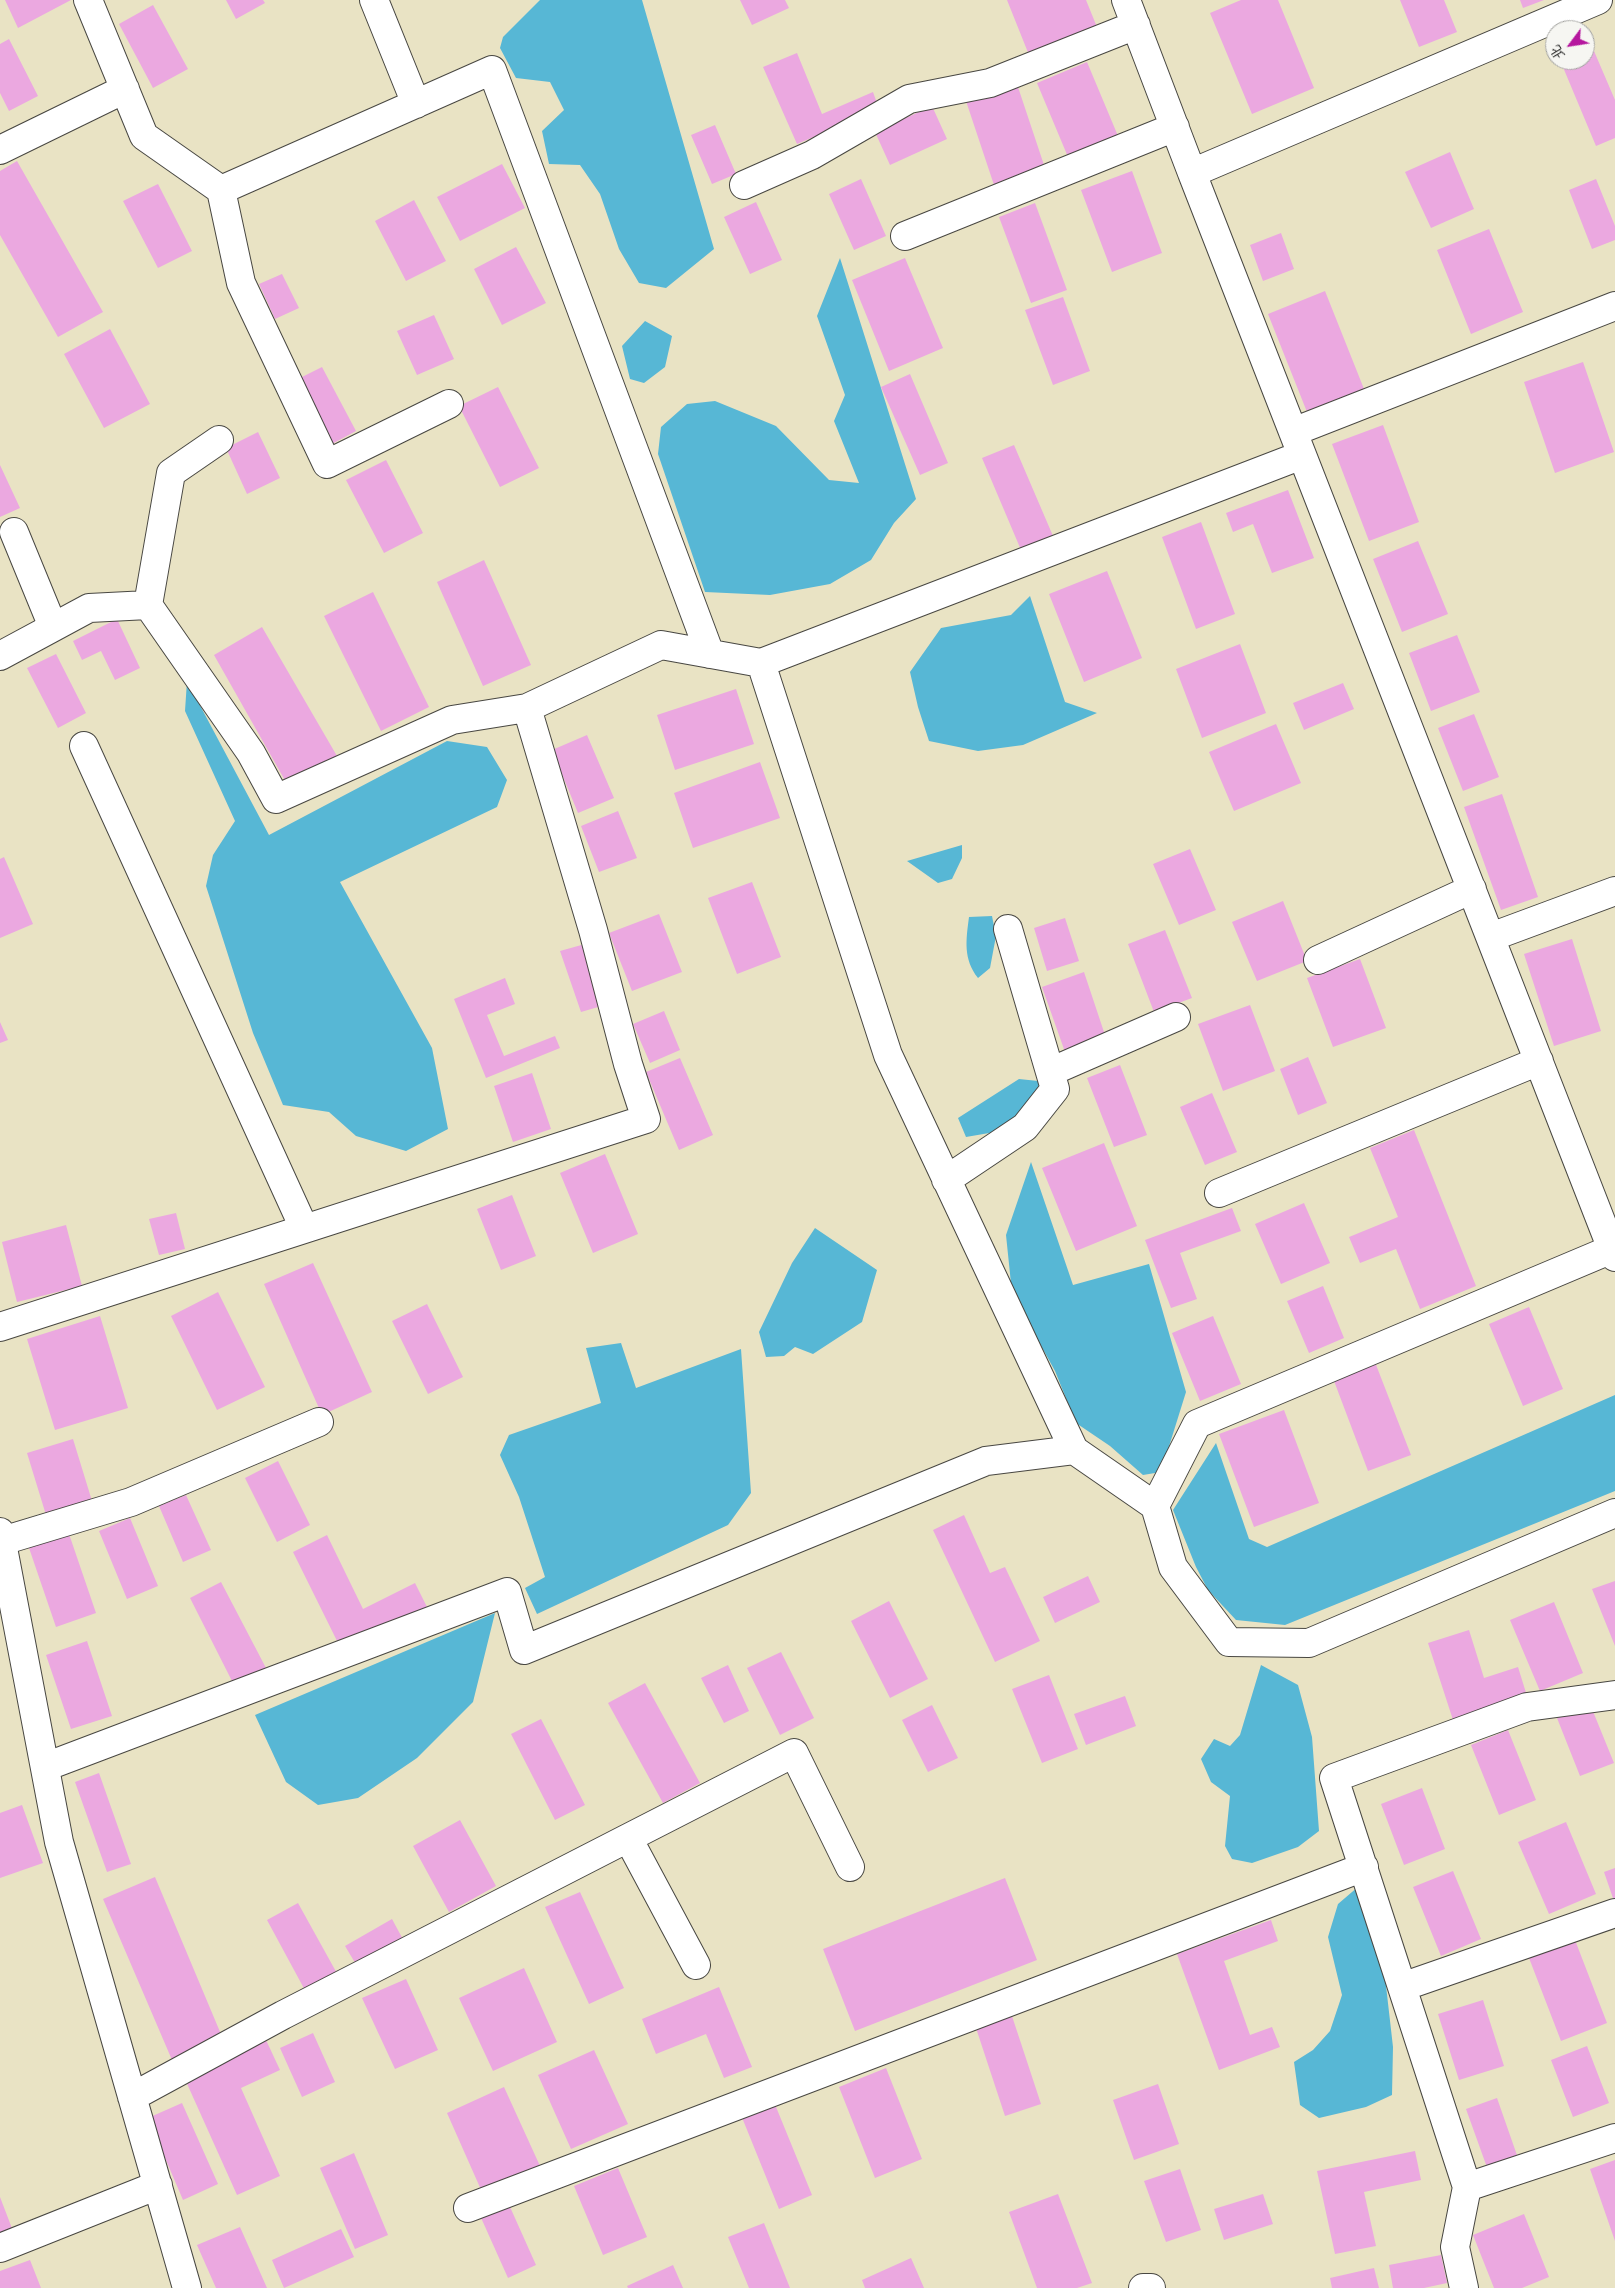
<!DOCTYPE html>
<meta charset="utf-8">
<style>
body{margin:0}
#map{position:relative;width:1615px;height:2288px;overflow:hidden;background:#e9e3c4;font-family:"Balsamiq Sans","LXGW WenKai TC",sans-serif}
canvas{display:block}
.north{position:absolute;left:1545px;top:20px;width:50px;height:50px;box-sizing:border-box;background:#f6f6f2;border:1px solid #a5a5a2;border-radius:50%;rotate:239deg;font-size:14px;font-weight:700;line-height:20px;text-align:center;color:#2b2b2b}
.north::after{content:'';display:block;margin:auto;width:18px;height:22px;background:#b5179e;clip-path:polygon(50% 0,100% 100%,50% 72%,0 100%)}
</style>
<div id="map">
<canvas width="1615" height="2288"></canvas>
<div class="north">北</div>
</div>
<script>
const context = document.querySelector('canvas').getContext('2d');
context.lineJoin = 'round';
function fill(path, color) { context.fillStyle = color; context.fill(path, 'evenodd'); }
function strokePath(path, color, width, dash) { context.strokeStyle = color; context.lineWidth = width; context.lineCap = dash ? 'butt' : 'round'; context.setLineDash(dash || []); context.stroke(path); }
fill(new Path2D(`
 M 540,0 L 642,0 L 714,249 L 666,288 L 639,283 L 619,249 L 600,194 L 580,165 L 549,164 L 542,131 L 564,110 L 550,82 L 516,78 L 500,48 L 503,37 Z
 M 840,258 L 916,499 L 894,523 L 871,560 L 830,584 L 770,595 L 705,592 L 658,454 L 661,427 L 687,404 L 715,401 L 776,426 L 829,480 L 859,483 L 834,421 L 845,395 L 817,316 Z
 M 645,321 L 672,336 L 665,367 L 644,383 L 630,379 L 622,346 Z
 M 1030,596 L 1065,702 L 1097,713 L 1023,745 L 978,751 L 929,741 L 918,707 L 910,672 L 941,628 L 1011,615 Z
 M 187,681 L 269,835 L 447,741 L 487,747 L 507,780 L 497,807 L 340,882 L 432,1048 L 448,1129 L 406,1151 L 356,1136 L 329,1112 L 283,1105 L 253,1033 L 206,886 L 213,855 L 235,821 L 185,711 Z
 M 962,845 L 962,858 L 952,879 L 938,883 L 907,861 Z
 M 992,916 L 996,936 L 990,968 L 978,978 C 963,959 966,940 969,917 Z
 M 1019,1079 L 1038,1081 L 1040,1093 L 1021,1119 L 995,1132 L 966,1137 L 958,1118 Z
 M 1031,1162 L 1073,1285 L 1149,1264 L 1186,1392 L 1161,1472 L 1143,1475 L 1110,1446 L 1076,1423 L 1055,1371 L 1012,1293 L 1006,1235 Z
 M 815,1228 L 877,1270 L 862,1322 L 813,1354 L 795,1347 L 784,1356 L 766,1357 L 759,1332 L 792,1263 Z
 M 621,1343 L 636,1388 L 741,1349 L 751,1493 L 728,1525 L 537,1614 L 525,1588 L 545,1577 L 519,1497 L 500,1455 L 509,1435 L 601,1403 L 586,1348 Z
 M 1615,1395 L 1615,1491 L 1285,1625 L 1236,1620 L 1208,1590 L 1196,1567 L 1173,1510 L 1216,1443 L 1249,1539 L 1267,1547 Z
 M 495,1613 L 473,1702 L 417,1758 L 358,1798 L 318,1805 L 286,1782 L 255,1715 Z
 M 1261,1665 L 1298,1685 L 1312,1737 L 1319,1831 L 1298,1847 L 1252,1863 L 1232,1859 L 1225,1846 L 1230,1796 L 1211,1782 L 1201,1759 L 1214,1739 L 1230,1746 L 1240,1735 Z
 M 1359,1886 L 1385,1977 L 1393,2047 L 1392,2095 L 1366,2107 L 1319,2118 L 1300,2105 L 1294,2062 L 1313,2050 L 1330,2031 L 1342,1995 L 1328,1937 L 1338,1904 Z`), '#57b7d5');
fill(new Path2D(`
 M 5,0 L 71,0 L 18,28 Z
 M 226,0 L 263,0 L 265,3 L 236,19 Z
 M 740,0 L 785,0 L 789,8 L 752,25 Z
 M 1007,0 L 1086,0 L 1099,32 L 1031,60 Z
 M 1241,0 L 1278,0 L 1314,88 L 1252,114 L 1210,13 Z
 M 1400,0 L 1444,0 L 1457,32 L 1419,47 Z
 M 1520,0 L 1544,0 L 1523,8 Z
 M 153,5 L 188,69 L 153,88 L 119,24 Z
 M 1585,30 L 1615,100 L 1615,138 L 1596,146 L 1560,60 L 1585,60 Z
 M 9,39 L 38,96 L 9,111 L 0,93 L 0,44 Z
 M 797,53 L 822,114 L 873,92 L 879,109 L 797,144 L 763,67 Z
 M 1087,62 L 1118,136 L 1068,157 L 1037,83 Z
 M 1017,84 L 1045,168 L 994,185 L 966,101 Z
 M 932,106 L 947,139 L 890,165 L 875,132 Z
 M 715,125 L 736,174 L 712,184 L 691,135 Z
 M 1450,152 L 1474,209 L 1431,228 L 1405,172 Z
 M 17,161 L 103,312 L 58,337 L 0,235 L 0,171 Z
 M 502,164 L 525,208 L 460,241 L 437,197 Z
 M 1132,171 L 1162,253 L 1112,272 L 1081,190 Z
 M 861,179 L 886,236 L 854,250 L 829,194 Z
 M 1596,179 L 1615,226 L 1615,240 L 1592,249 L 1569,190 Z
 M 158,184 L 192,251 L 158,268 L 123,201 Z
 M 414,200 L 446,261 L 406,281 L 375,221 Z
 M 756,202 L 782,260 L 750,274 L 724,217 Z
 M 1035,203 L 1067,290 L 1031,303 L 999,217 Z
 M 1489,229 L 1523,312 L 1471,334 L 1437,250 Z
 M 1281,233 L 1294,269 L 1263,281 L 1250,245 Z
 M 516,247 L 546,303 L 502,325 L 474,269 Z
 M 905,258 L 943,348 L 889,371 L 852,280 Z
 M 282,274 L 299,308 L 275,319 L 259,284 Z
 M 1325,291 L 1364,389 L 1307,412 L 1268,314 Z
 M 1063,297 L 1090,371 L 1053,385 L 1025,310 Z
 M 434,315 L 454,359 L 417,375 L 397,331 Z
 M 110,329 L 150,404 L 104,428 L 64,354 Z
 M 1583,362 L 1614,452 L 1555,473 L 1524,382 Z
 M 322,367 L 356,431 L 330,445 L 296,380 Z
 M 910,374 L 948,463 L 920,475 L 881,387 Z
 M 498,387 L 539,468 L 500,487 L 459,406 Z
 M 1383,425 L 1419,522 L 1369,541 L 1332,444 Z
 M 258,432 L 280,478 L 247,494 L 226,448 Z
 M 1014,445 L 1053,536 L 1021,550 L 982,458 Z
 M 386,460 L 423,533 L 384,553 L 346,480 Z
 M 0,465 L 20,508 L 0,517 Z
 M 1288,490 L 1314,558 L 1272,573 L 1253,524 L 1233,532 L 1226,513 Z
 M 1201,522 L 1235,614 L 1196,629 L 1162,537 Z
 M 1418,541 L 1448,614 L 1402,632 L 1373,559 Z
 M 484,560 L 531,665 L 483,686 L 437,582 Z
 M 1107,571 L 1142,658 L 1084,682 L 1049,594 Z
 M 373,592 L 429,707 L 381,731 L 324,616 Z
 M 117,619 L 140,668 L 115,680 L 101,651 L 82,660 L 73,641 Z
 M 262,627 L 337,756 L 287,784 L 214,655 Z
 M 1457,635 L 1480,692 L 1431,711 L 1409,653 Z
 M 1240,644 L 1266,713 L 1202,738 L 1176,669 Z
 M 56,654 L 86,713 L 58,728 L 27,668 Z
 M 1343,683 L 1354,709 L 1304,730 L 1293,703 Z
 M 736,689 L 754,744 L 675,770 L 657,715 Z
 M 1474,714 L 1499,777 L 1463,791 L 1438,728 Z
 M 1276,724 L 1301,783 L 1234,811 L 1209,752 Z
 M 587,735 L 614,798 L 578,813 L 552,750 Z
 M 760,762 L 780,818 L 693,848 L 674,793 Z
 M 1502,794 L 1538,897 L 1501,910 L 1464,807 Z
 M 618,811 L 637,858 L 599,872 L 581,826 Z
 M 1190,849 L 1216,910 L 1179,925 L 1153,864 Z
 M 4,857 L 33,924 L 0,938 L 0,859 Z
 M 752,882 L 781,957 L 737,974 L 708,898 Z
 M 1283,901 L 1307,961 L 1257,981 L 1232,922 Z
 M 659,914 L 682,972 L 632,991 L 609,933 Z
 M 1065,918 L 1079,961 L 1047,971 L 1034,928 Z
 M 1165,930 L 1192,998 L 1154,1012 L 1128,944 Z
 M 1572,939 L 1601,1031 L 1554,1046 L 1524,954 Z
 M 585,944 L 605,1005 L 581,1012 L 560,951 Z
 M 1360,959 L 1386,1028 L 1333,1047 L 1307,978 Z
 M 1084,972 L 1106,1038 L 1065,1052 L 1042,987 Z
 M 505,978 L 515,1004 L 487,1015 L 504,1056 L 555,1036 L 560,1048 L 486,1078 L 454,999 Z
 M 1250,1005 L 1275,1071 L 1223,1091 L 1198,1024 Z
 M 664,1011 L 680,1050 L 650,1063 L 633,1024 Z
 M 0,1022 L 8,1040 L 0,1043 Z
 M 1308,1057 L 1327,1103 L 1298,1115 L 1280,1069 Z
 M 680,1058 L 713,1135 L 679,1150 L 646,1072 Z
 M 1120,1065 L 1147,1135 L 1114,1147 L 1087,1078 Z
 M 532,1073 L 551,1129 L 513,1142 L 494,1086 Z
 M 1212,1093 L 1237,1152 L 1205,1165 L 1180,1107 Z
 M 1414,1130 L 1476,1286 L 1420,1309 L 1396,1249 L 1360,1263 L 1349,1237 L 1398,1217 L 1370,1148 Z
 M 1104,1143 L 1137,1226 L 1076,1251 L 1042,1168 Z
 M 605,1154 L 638,1234 L 593,1253 L 560,1173 Z
 M 512,1195 L 536,1256 L 501,1270 L 477,1209 Z
 M 1304,1203 L 1330,1263 L 1281,1284 L 1255,1224 Z
 M 1232,1208 L 1241,1231 L 1180,1253 L 1197,1299 L 1171,1308 L 1145,1240 Z
 M 176,1213 L 185,1249 L 159,1255 L 149,1219 Z
 M 66,1225 L 82,1286 L 17,1302 L 2,1242 Z
 M 313,1263 L 372,1392 L 322,1415 L 264,1284 Z
 M 1323,1286 L 1344,1338 L 1309,1353 L 1287,1301 Z
 M 218,1292 L 265,1387 L 217,1410 L 171,1316 Z
 M 427,1304 L 463,1377 L 428,1394 L 392,1321 Z
 M 1529,1307 L 1563,1389 L 1523,1406 L 1489,1324 Z
 M 100,1316 L 128,1408 L 55,1430 L 27,1339 Z
 M 1213,1316 L 1241,1384 L 1200,1401 L 1172,1333 Z
 M 1373,1357 L 1411,1455 L 1368,1471 L 1331,1373 Z
 M 1284,1410 L 1319,1503 L 1254,1527 L 1219,1434 Z
 M 73,1439 L 92,1501 L 46,1515 L 27,1453 Z
 M 278,1461 L 310,1525 L 277,1542 L 245,1478 Z
 M 186,1495 L 211,1550 L 183,1562 L 159,1506 Z
 M 964,1515 L 990,1573 L 1005,1567 L 1040,1641 L 995,1662 L 933,1530 Z
 M 130,1518 L 158,1586 L 127,1599 L 99,1531 Z
 M 68,1531 L 96,1613 L 56,1627 L 28,1545 Z
 M 327,1535 L 363,1609 L 415,1583 L 428,1609 L 342,1651 L 293,1552 Z
 M 1088,1576 L 1100,1602 L 1055,1623 L 1043,1597 Z
 M 1615,1581 L 1615,1646 L 1592,1589 Z
 M 221,1582 L 266,1668 L 234,1685 L 190,1598 Z
 M 889,1601 L 928,1679 L 890,1698 L 851,1621 Z
 M 1554,1602 L 1583,1673 L 1540,1691 L 1510,1620 Z
 M 1469,1630 L 1484,1678 L 1518,1667 L 1527,1696 L 1453,1720 L 1428,1643 Z
 M 87,1641 L 112,1716 L 71,1729 L 46,1655 Z
 M 781,1652 L 814,1718 L 780,1735 L 747,1668 Z
 M 728,1665 L 749,1711 L 724,1723 L 701,1678 Z
 M 1049,1675 L 1078,1749 L 1042,1763 L 1012,1689 Z
 M 645,1683 L 700,1783 L 663,1803 L 608,1703 Z
 M 1125,1696 L 1136,1726 L 1086,1745 L 1074,1714 Z
 M 1590,1704 L 1614,1763 L 1580,1776 L 1557,1718 Z
 M 932,1705 L 958,1758 L 928,1772 L 902,1720 Z
 M 541,1719 L 585,1805 L 555,1820 L 511,1734 Z
 M 1508,1730 L 1536,1800 L 1499,1815 L 1471,1745 Z
 M 99,1773 L 131,1864 L 107,1872 L 75,1782 Z
 M 1422,1788 L 1445,1849 L 1404,1865 L 1381,1804 Z
 M 22,1805 L 43,1863 L 0,1878 L 0,1813 Z
 M 460,1820 L 496,1886 L 449,1912 L 413,1846 Z
 M 1566,1822 L 1596,1894 L 1549,1914 L 1518,1842 Z
 M 1615,1868 L 1615,1904 L 1604,1872 Z
 M 1453,1871 L 1481,1939 L 1441,1956 L 1413,1887 Z
 M 155,1877 L 223,2039 L 172,2060 L 103,1899 Z
 M 1005,1878 L 1037,1960 L 855,2031 L 823,1949 Z
 M 580,1892 L 624,1988 L 589,2004 L 545,1907 Z
 M 298,1903 L 339,1977 L 307,1994 L 267,1920 Z
 M 392,1919 L 406,1945 L 360,1971 L 345,1946 Z
 M 1271,1920 L 1278,1941 L 1224,1961 L 1250,2035 L 1272,2027 L 1280,2047 L 1219,2070 L 1177,1954 Z
 M 1575,1940 L 1607,2023 L 1561,2041 L 1529,1958 Z
 M 524,1968 L 557,2042 L 493,2071 L 459,1998 Z
 M 406,1979 L 438,2050 L 395,2069 L 362,1998 Z
 M 719,1987 L 752,2067 L 724,2078 L 706,2034 L 656,2054 L 642,2019 Z
 M 1483,2000 L 1504,2066 L 1459,2080 L 1438,2014 Z
 M 1011,2013 L 1041,2104 L 1005,2116 L 975,2025 Z
 M 313,2033 L 335,2082 L 302,2097 L 280,2048 Z
 M 266,2040 L 280,2070 L 241,2088 L 280,2176 L 237,2195 L 184,2077 Z
 M 1587,2046 L 1609,2103 L 1573,2117 L 1551,2060 Z
 M 594,2050 L 628,2124 L 571,2149 L 538,2075 Z
 M 886,2068 L 922,2159 L 875,2178 L 839,2087 Z
 M 1158,2084 L 1179,2144 L 1134,2160 L 1113,2100 Z
 M 504,2087 L 540,2166 L 482,2192 L 447,2113 Z
 M 1497,2098 L 1519,2161 L 1489,2173 L 1466,2109 Z
 M 774,2102 L 812,2195 L 779,2209 L 741,2115 Z
 M 182,2103 L 218,2184 L 183,2200 L 148,2118 Z
 M 1415,2151 L 1421,2180 L 1364,2192 L 1376,2246 L 1335,2254 L 1317,2171 Z
 M 354,2153 L 388,2235 L 355,2249 L 320,2168 Z
 M 1615,2160 L 1615,2241 L 1590,2169 Z
 M 618,2168 L 647,2237 L 603,2255 L 574,2186 Z
 M 1180,2169 L 1201,2230 L 1166,2242 L 1144,2181 Z
 M 1058,2194 L 1092,2283 L 1077,2288 L 1037,2288 L 1009,2212 Z
 M 1263,2194 L 1273,2224 L 1224,2240 L 1214,2209 Z
 M 0,2197 L 13,2231 L 0,2236 Z
 M 506,2198 L 536,2265 L 508,2278 L 478,2211 Z
 M 1524,2214 L 1549,2277 L 1522,2288 L 1494,2288 L 1473,2235 Z
 M 764,2223 L 790,2288 L 749,2288 L 728,2237 Z
 M 240,2227 L 267,2288 L 216,2288 L 197,2245 Z
 M 341,2229 L 354,2257 L 284,2288 L 272,2260 Z
 M 1441,2255 L 1447,2283 L 1424,2288 L 1393,2288 L 1389,2265 Z
 M 911,2258 L 924,2288 L 865,2288 L 862,2280 Z
 M 30,2260 L 41,2288 L 0,2288 L 0,2271 Z
 M 673,2265 L 683,2288 L 628,2288 L 627,2286 Z
 M 1374,2268 L 1379,2288 L 1332,2288 L 1330,2278 Z`), '#eba8e0');
const minor = new Path2D(`
 M 88,0 L 144,136 L 221,190
 M 374,0 L 416,104
 M 1126,0 L 1192,173
 M 1598,0 L 1192,173 L 1615,1257
 M 0,150 L 125,89
 M 744,185 L 812,155 L 909,99 L 990,83 L 1136,25
 M 905,236 L 1175,127
 M 449,404 L 327,464 L 241,283 L 221,190 L 492,70 L 710,654
 M 1293,432 L 1615,306
 M 14,532 L 53,627
 M 148,605 L 171,473 L 219,440
 M 0,656 L 89,608 L 148,605 L 251,753 L 276,799 L 452,720 L 527,708
 M 84,746 L 304,1228
 M 1491,937 L 1615,891
 M 1318,960 L 1472,889
 M 1050,1072 L 1176,1017
 M 946,1180 L 1025,1127 L 1055,1089 L 1008,929
 M 1219,1193 L 1539,1061
 M 1612,1249 L 1197,1424 L 1155,1506 L 1173,1567 L 1229,1642 L 1309,1643 L 1615,1513
 M 0,1327 L 646,1119 L 628,1064 L 593,930 L 527,708 L 661,645 L 761,663
 M 1155,1506 L 1074,1450 L 888,1055 L 761,663 L 1302,455
 M 0,1532 L 59,1842 L 187,2288
 M 2,1541 L 131,1502 L 319,1422
 M 1615,1695 L 1527,1707 L 1334,1778 L 1467,2187 L 1615,2138
 M 45,1767 L 507,1592 L 524,1650 L 986,1461 L 1074,1450
 M 628,1838 L 794,1753 L 850,1867
 M 1402,1987 L 1615,1913
 M 132,2097 L 283,2015 L 628,1838 L 696,1965
 M 468,2208 L 1364,1867
 M 0,2248 L 158,2185
 M 1143,2288 L 1151,2288
 M 1464,2288 L 1455,2247 L 1467,2187`);
strokePath(minor, '#484742', 30);
strokePath(minor, '#fff', 28);
</script>
